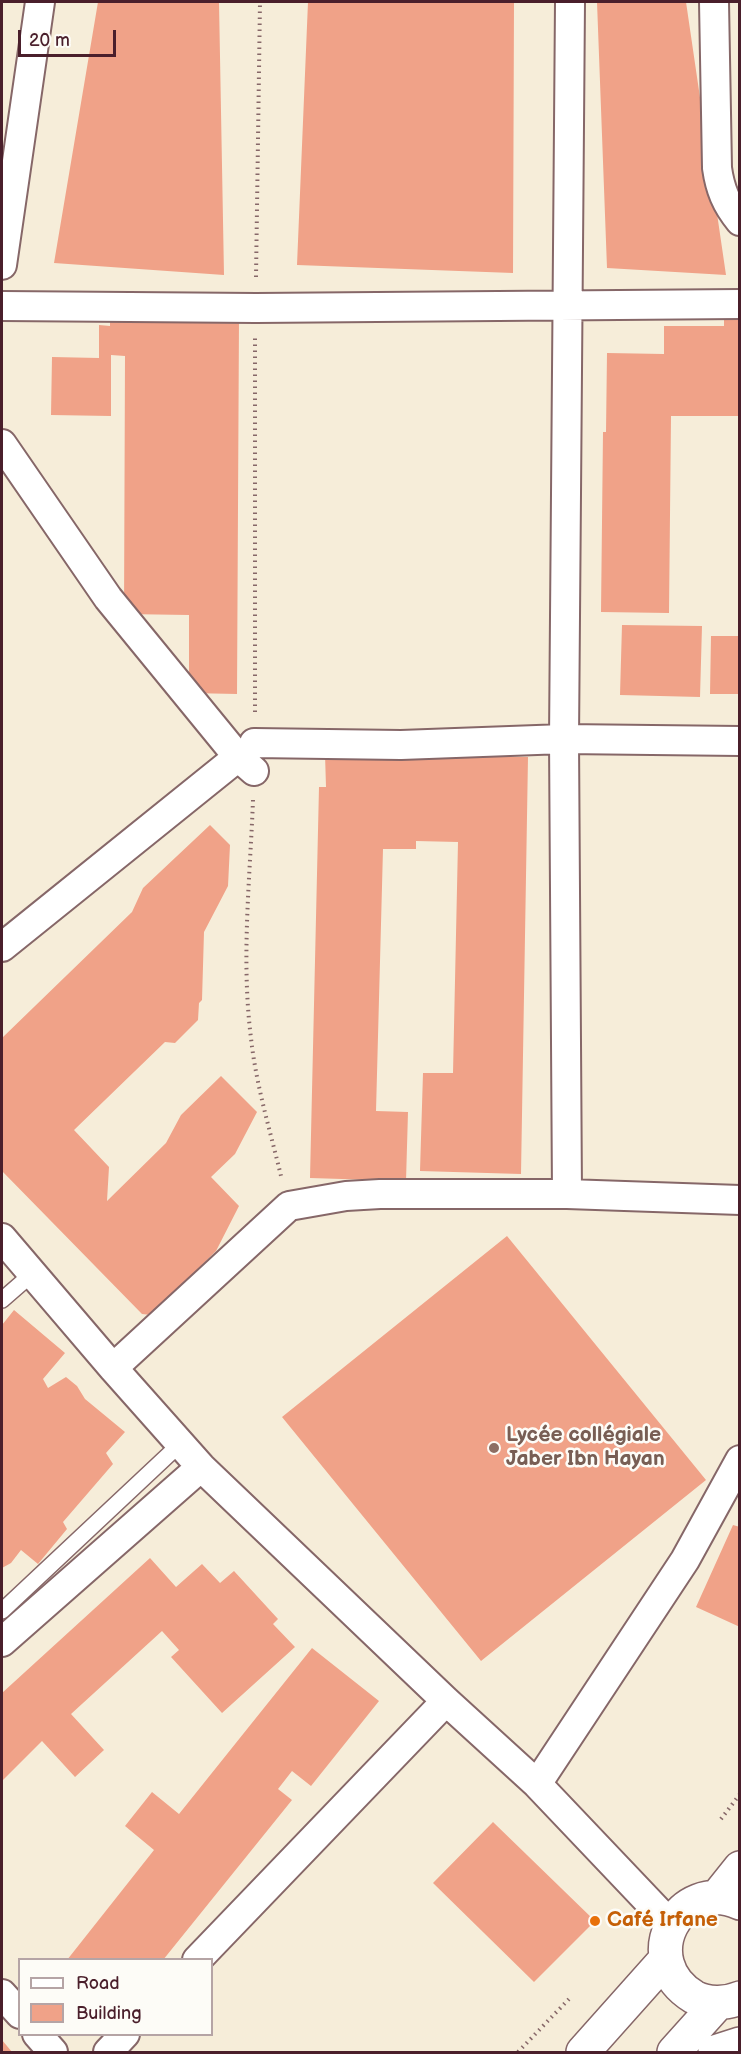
<!DOCTYPE html>
<meta charset="utf-8">
<style>
body{margin:0}
#map{position:relative;width:741px;height:2054px;overflow:hidden;background:#f6edd9;font-family:"Balsamiq Sans",sans-serif}
canvas{display:block}
.frame{position:absolute;inset:0;border:3px solid #4a1f2b;pointer-events:none}
.legend{position:absolute;left:18px;top:1958px;width:195px;height:78px;box-sizing:border-box;background:#fdfcf7;border:2px solid #b5a4a5;margin:0;padding:8px 10px;list-style:none;font-size:18px;color:#4a1f2b}
.legend li{display:flex;align-items:center;gap:12px;height:30px}
.legend b{width:30px;border:2px solid #b5a4a5}
.scale{position:absolute;left:18px;top:30px;width:98px;height:27px;box-sizing:border-box;border:3px solid #4a1f2b;border-top:0;padding-left:8px;font-size:18px;line-height:21px;white-space:nowrap;color:#4a1f2b;-webkit-text-stroke:4px #fdfcf7;paint-order:stroke}
</style>
<div id="map">
<canvas width="741" height="2054"></canvas>
<div class="frame"></div>
<ul class="legend">
<li><b style="height:8px;background:#fff"></b>Road</li>
<li><b style="height:16px;background:#f0a288"></b>Building</li>
</ul>
<div class="scale">20 m</div>
</div>
<script>
const context = document.querySelector('canvas').getContext('2d');
context.lineJoin = 'round';
function fill(path, color) { context.fillStyle = color; context.fill(path, 'evenodd'); }
function strokePath(path, color, width, dash) { context.strokeStyle = color; context.lineWidth = width; context.lineCap = dash ? 'butt' : 'round'; context.setLineDash(dash || []); context.stroke(path); }
function label(font, color, halo, rows, align = 'center') {
  context.font = font + ' "Balsamiq Sans",sans-serif'; context.lineWidth = 5; context.setLineDash([]); context.textBaseline = 'middle'; context.strokeStyle = halo; context.fillStyle = color; for (const [text, x, y, turn = 0] of rows) {
    context.save(); context.translate(x, y); context.rotate((+turn || 0) * Math.PI / 180); context.textAlign = isNaN(turn) ? turn : align; if (halo) context.strokeText(text, 0, 0); context.fillText(text, 0, 0); context.restore();
  }
}
fill(new Path2D(`
 M 98,2 L 219,2 L 224,275 L 54,263 Z
 M 308,2 L 514,2 L 513,273 L 297,265 Z
 M 597,2 L 686,2 L 726,275 L 607,268 Z
 M 724,314 L 740,314 L 740,416 L 671,416 L 669,613 L 601,612 L 603,432 L 606,432 L 607,353 L 664,354 L 664,326 L 724,326 Z
 M 110,317 L 239,318 L 237,694 L 189,693 L 189,615 L 124,614 L 125,356 L 111,355 L 111,416 L 51,415 L 52,357 L 99,358 L 99,325 L 110,326 Z
 M 622,625 L 702,626 L 700,697 L 620,695 Z
 M 711,636 L 740,636 L 740,694 L 710,694 Z
 M 325,754 L 528,757 L 521,1174 L 420,1171 L 423,1073 L 453,1073 L 458,842 L 416,841 L 416,849 L 383,849 L 376,1111 L 408,1112 L 406,1181 L 310,1178 L 319,787 L 326,787 Z
 M 210,825 L 230,845 L 228,886 L 204,932 L 202,1000 L 199,1003 L 198,1020 L 175,1043 L 165,1042 L 74,1130 L 109,1167 L 107,1201 L 166,1143 L 181,1115 L 221,1076 L 257,1112 L 235,1154 L 211,1177 L 239,1206 L 216,1251 L 151,1315 L 142,1314 L 2,1171 L 2,1038 L 132,912 L 143,888 Z
 M 507,1236 L 706,1480 L 481,1661 L 282,1417 Z
 M 14,1310 L 65,1353 L 43,1379 L 48,1388 L 66,1377 L 77,1386 L 85,1399 L 125,1432 L 106,1453 L 113,1464 L 63,1522 L 67,1529 L 38,1564 L 21,1550 L 11,1563 L 2,1568 L 2,1325 Z
 M 733,1525 L 740,1527 L 740,1627 L 696,1607 Z
 M 150,1558 L 176,1587 L 202,1564 L 220,1583 L 234,1571 L 278,1619 L 273,1624 L 295,1647 L 222,1713 L 171,1657 L 179,1650 L 162,1631 L 71,1714 L 104,1750 L 75,1777 L 42,1741 L 2,1781 L 2,1693 Z
 M 312,1648 L 379,1701 L 311,1786 L 292,1771 L 278,1789 L 292,1800 L 163,1960 L 67,1960 L 154,1850 L 125,1826 L 152,1792 L 179,1814 Z
 M 493,1822 L 595,1921 L 534,1982 L 433,1883 Z
 M 2,2040 L 12,2052 L 2,2052 Z`), '#f0a288');
const lane = new Path2D(`
 M 2,1300 L 33,1273
 M 2,1611 L 180,1444`);
const street = new Path2D(`
 M 714,2 L 717,168 C 720,189 726,204 740,221
 M 2,265 L 40,2
 M 2,306 L 256,308 L 740,304
 M 2,444 L 108,598 L 238,757 L 254,771
 M 254,743 L 401,745 L 564,739 L 740,741
 M 2,947 L 238,757
 M 567,1194 L 564,739 L 570,2
 M 2,1238 L 113,1368 L 201,1467 L 446,1701 L 537,1784 L 671,1925
 M 113,1368 L 289,1206 L 346,1196 L 380,1194 L 567,1194 L 740,1200
 M 2,1642 L 201,1467
 M 537,1784 L 685,1560 L 740,1460
 M 197,1960 L 446,1701
 M 2,1994 L 20,2014
 M 37,2034 L 53,2052
 M 108,2052 L 125,2034`);
const primary = new Path2D(`
 M 716,1898 L 740,1868
 M 740,1903 C 678,1875 634,1961 694,1997 C 707,2004 726,2004 740,1998
 M 583,2052 L 665,1960
 M 674,2052 L 718,2003
 M 715,2052 L 740,2044`);
strokePath(lane, '#866768', 18);
strokePath(street, '#866768', 32);
strokePath(primary, '#866768', 36);
strokePath(new Path2D(`
 M 256,277 L 260,2
 M 255,712 L 255,338
 M 253,800 C 250,879 241,960 251,1038 C 256,1085 270,1130 281,1176
 M 721,1819 L 740,1794
 M 518,2052 L 569,1999`), '#866768', 4, [1.5, 4.5]);
strokePath(lane, '#fff', 15);
strokePath(street, '#fff', 28);
strokePath(primary, '#fff', 33);
for (const [x, y, r, color] of [
 [494,1448,6,"#8d6e63"],
 [595,1921,6,"#e8710a"]
]) { const dot = new Path2D(); dot.arc(x, y, r, 0, 2 * Math.PI); context.fillStyle = color; context.fill(dot); strokePath(dot, '#fdfcf7', 2); }
label('bold 21px', '#785e54', '#fdfcf7', [
 ["Lycée collégiale",506,1436],
 ["Jaber Ibn Hayan",506,1460]
], 'left');
label('bold 21px', '#c56008', '#fdfcf7', [
 ["Café Irfane",607,1921]
], 'left');
</script>
